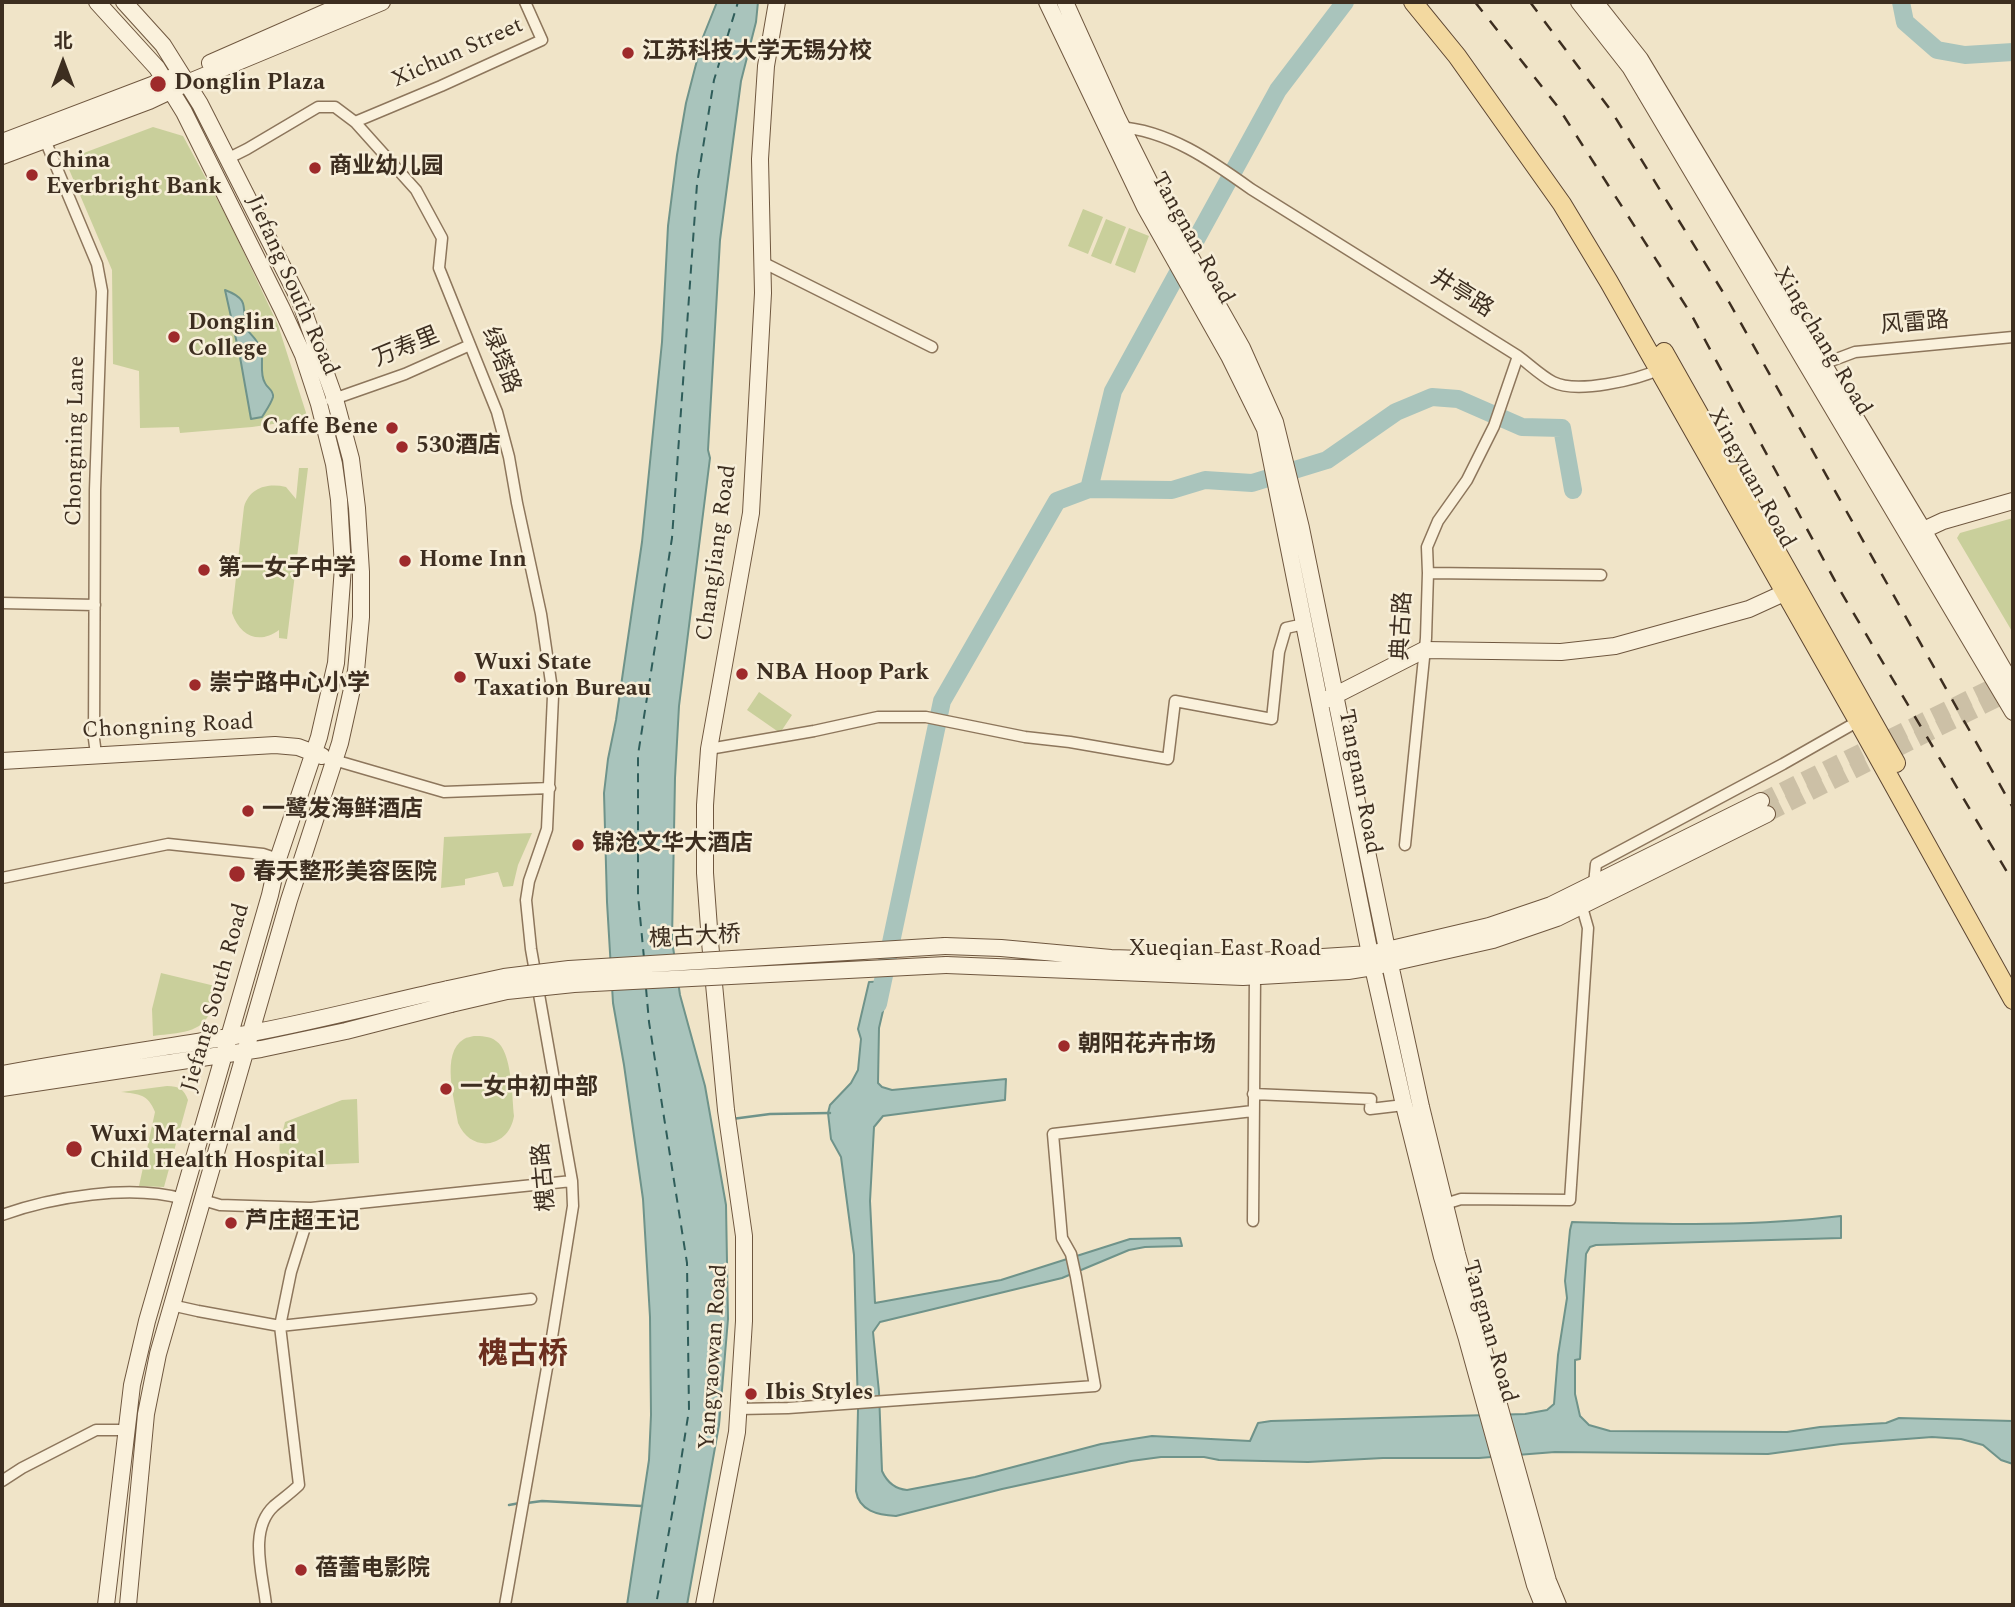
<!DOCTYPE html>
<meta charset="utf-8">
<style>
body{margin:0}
#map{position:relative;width:2015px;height:1607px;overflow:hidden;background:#f0e4c8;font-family:Spectral,"Noto Sans SC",serif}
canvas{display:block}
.frame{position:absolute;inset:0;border:4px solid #3d2e20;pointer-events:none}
.north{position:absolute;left:28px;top:28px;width:70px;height:70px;-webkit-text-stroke:5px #f7eed8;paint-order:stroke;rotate:0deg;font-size:19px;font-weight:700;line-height:28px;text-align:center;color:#3d2e20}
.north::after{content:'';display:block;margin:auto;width:24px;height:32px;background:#3d2e20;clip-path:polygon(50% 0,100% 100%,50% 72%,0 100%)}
</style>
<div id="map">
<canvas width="2015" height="1607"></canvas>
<div class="frame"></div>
<div class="north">北</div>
</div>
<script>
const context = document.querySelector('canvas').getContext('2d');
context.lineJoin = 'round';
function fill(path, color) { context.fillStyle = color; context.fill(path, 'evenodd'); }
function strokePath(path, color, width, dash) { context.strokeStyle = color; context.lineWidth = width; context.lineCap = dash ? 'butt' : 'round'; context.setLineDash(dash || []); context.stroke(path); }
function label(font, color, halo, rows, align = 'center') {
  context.font = font + ' Spectral,"Noto Sans SC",serif'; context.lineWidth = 5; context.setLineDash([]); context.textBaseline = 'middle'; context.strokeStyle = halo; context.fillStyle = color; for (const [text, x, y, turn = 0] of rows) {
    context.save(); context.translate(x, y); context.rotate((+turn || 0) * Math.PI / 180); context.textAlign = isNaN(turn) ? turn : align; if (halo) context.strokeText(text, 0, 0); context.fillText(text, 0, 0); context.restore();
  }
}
fill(new Path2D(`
 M 153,127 L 183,136 L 230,223 L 278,325 L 308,419 L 252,427 L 180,433 L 179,427 L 140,428 L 139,371 L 113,364 L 112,270 L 65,160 Z
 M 1083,209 L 1103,217 L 1088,254 L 1068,246 Z
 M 1106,219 L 1126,227 L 1111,264 L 1091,256 Z
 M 1129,228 L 1149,236 L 1135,273 L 1115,265 Z
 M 299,468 L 308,468 L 287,639 L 279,638 L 279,630 C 259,645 240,636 232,613 L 244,507 C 250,487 268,483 286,487 L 296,499 Z
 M 2013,518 L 2013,633 L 1957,538 L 1960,533 Z
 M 759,692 L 792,715 L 780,733 L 747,710 Z
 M 532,833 L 518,865 L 513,886 L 503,887 L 498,872 L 465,879 L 465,885 L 441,888 L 444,837 Z
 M 161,973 L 215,986 C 213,995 212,1006 209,1014 C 200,1035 171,1033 153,1036 L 152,1009 Z
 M 474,1036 C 481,1036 490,1036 496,1041 C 512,1051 512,1097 514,1116 C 509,1148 471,1154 458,1123 C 455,1101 440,1053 464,1039 C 467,1037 471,1037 474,1036 Z
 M 167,1086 C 179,1086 184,1089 188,1100 L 164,1187 L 139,1186 L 155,1112 C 148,1094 139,1094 121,1092 Z
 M 357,1099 L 359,1163 L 292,1166 C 272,1155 281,1141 285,1122 L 342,1100 Z`), '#c9cf9b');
const water = new Path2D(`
 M 717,2 L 758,2 L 756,22 L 741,81 L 720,240 L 708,450 L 710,458 L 679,706 L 675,778 L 672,940 L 680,995 L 705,1086 L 726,1205 L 728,1319 L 719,1425 L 687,1605 L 627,1605 L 649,1460 L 651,1415 L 650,1317 L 643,1199 L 624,1065 L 613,1003 L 607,902 L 604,793 L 608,759 L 616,720 L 642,542 L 662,342 L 668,226 L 677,155 L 686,103 L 703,37 Z
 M 225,290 C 249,299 243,306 245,327 C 251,336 258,339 261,350 C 264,360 259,374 265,383 C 267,388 274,390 273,397 C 271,404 265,412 262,417 L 251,419 L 240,357 Z
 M 890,981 L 879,1028 L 878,1083 L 882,1087 L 892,1090 L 1006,1079 L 1005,1100 L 883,1116 L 874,1127 L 870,1201 L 875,1303 L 1001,1280 L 1130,1239 L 1180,1238 L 1182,1246 L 1145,1247 L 1129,1250 L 1062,1278 L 880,1322 L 873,1332 L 879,1392 L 882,1471 C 887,1482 895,1489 907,1490 L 975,1477 L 1101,1444 L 1152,1436 L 1250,1441 L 1258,1423 L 1271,1421 L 1525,1414 L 1547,1410 L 1554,1404 L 1558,1355 L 1567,1298 L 1565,1281 L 1570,1230 L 1572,1222 C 1662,1224 1752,1227 1841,1216 L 1841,1238 L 1596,1245 L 1590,1247 L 1586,1254 L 1580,1359 L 1575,1360 L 1575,1394 L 1580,1416 L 1589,1425 L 1610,1431 L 1787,1432 L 1820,1427 L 1886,1423 L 1899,1418 L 2013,1421 L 2013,1464 L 2001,1460 L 1983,1445 L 1961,1439 L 1932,1437 L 1841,1444 L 1768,1454 L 1555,1452 L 1479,1458 L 1383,1458 L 1308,1462 L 1219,1460 L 1204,1457 L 1161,1457 L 1131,1461 L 1002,1489 L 896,1516 C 878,1515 859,1511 856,1491 L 858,1410 L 854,1255 L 841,1157 L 831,1139 L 828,1113 L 830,1105 L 851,1083 L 858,1070 L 861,1039 L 858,1029 L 869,982 Z`);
fill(water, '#a9c4bc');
strokePath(water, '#6f938a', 2);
strokePath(new Path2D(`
 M 732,1119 L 770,1114 L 830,1113
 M 527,1503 L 542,1501 L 642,1506
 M 509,1505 L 520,1503`), '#6f938a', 2.5);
strokePath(new Path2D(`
 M 1901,2 L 1905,22 L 1937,50 L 1965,55 L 2013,52
 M 1089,489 L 1172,490 L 1205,480 L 1252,483 L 1327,460 L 1396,412 L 1432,397 L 1458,399 L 1522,427 L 1562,428 L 1573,490
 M 878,1004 L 942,701 L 1057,501 L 1089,489 L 1113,391 L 1278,90 L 1345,2`), '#a9c4bc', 18);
strokePath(new Path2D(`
 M 644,958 L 638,895 L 638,755 L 672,538 L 697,184 L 714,80 L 738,2
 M 646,988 L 649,1022 L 687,1263 L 689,1410 L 677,1486 L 656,1605`), '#2f5d5a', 2, [9, 7]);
strokePath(new Path2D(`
 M 1761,801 L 2008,679
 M 1767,814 L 2013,691`), '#ccc0a6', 16, [16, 8]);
const street = new Path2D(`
 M 355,122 L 441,86 L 542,40 L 525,2
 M 1118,127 C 1168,130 1212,161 1251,189 L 1518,356 C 1529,364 1541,376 1553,382 C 1577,394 1637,380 1660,369
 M 45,140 L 97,264 L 102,291 L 95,490 L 94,739 L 96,754
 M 229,158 L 247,149 L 318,107 L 335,107 L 355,122 L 416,190 L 442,238 L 439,268 L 497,412 L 509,457 L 517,503 L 541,614 L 553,696 L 547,829 L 529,881 L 526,900 L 531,949 L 572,1181 L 573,1206 L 548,1362 L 505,1605
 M 762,262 L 932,347
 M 1823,364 L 1855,352 L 2013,337
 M 331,400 L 405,374 L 470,345
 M 1428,573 L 1601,575
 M 2,603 L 95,605
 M 709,749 L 814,731 L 878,717 L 926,717 L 1025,737 L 1070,742 L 1168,759 L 1175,701 L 1272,719 L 1279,652 L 1286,628 L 1304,624
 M 334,760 L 444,792 L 550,788
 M 1405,845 L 1426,638 L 1428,573 L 1427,547 L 1438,521 L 1467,480 L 1494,426 L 1518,356
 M 2,878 L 168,844 L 263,854 L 278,859
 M 1594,884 L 1596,864 L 1783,764 L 1862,719
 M 1253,1094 L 1371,1099 L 1370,1109 L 1404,1105
 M 203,1200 L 220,1205 L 311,1208
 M 1445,1204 L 1461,1199 L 1570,1200 L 1588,928 L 1582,907
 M 2,1215 C 52,1197 131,1184 183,1199
 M 1253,1221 L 1255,977
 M 171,1305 L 198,1311 L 280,1326 L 531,1299
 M 738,1409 L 788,1408 L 1095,1386 L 1076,1277 L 1071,1254 L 1062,1238 L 1053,1134 L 1253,1111
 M 2,1481 L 22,1468 L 96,1430 L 126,1430
 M 266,1605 C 263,1575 248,1530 274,1506 C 282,1499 291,1493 299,1485 L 280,1326 L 291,1272 L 311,1208 L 572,1181`);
const secondary = new Path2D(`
 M 97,2 L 157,68 L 184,112 L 282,309 L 303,355 L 319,404 L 334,464 L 339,500 L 343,567 L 336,663 L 319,737 L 278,859 L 270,895 L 147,1321 L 132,1385 L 106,1605
 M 124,2 L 163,45 L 200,104 L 300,301 L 335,399 L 351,459 L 357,508 L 361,572 L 361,617 L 356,671 L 340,743 L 289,900 L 158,1354 L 146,1414 L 128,1605
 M 1047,2 L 1145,207 L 1229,356 L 1265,429 L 1370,954 L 1404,1105 L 1442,1257 L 1467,1339 L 1535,1585 L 1543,1605
 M 1065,2 L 1117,117 L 1159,201 L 1242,348 L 1275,422 L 1301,528 L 1390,964 L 1421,1107 L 1457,1254 L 1548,1581 L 1558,1605
 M 1579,2 L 1630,67 L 2013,712
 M 1595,2 L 1640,59 L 1923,530 L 2013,686
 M 210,63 L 349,2
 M 2,142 L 173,77
 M 2,156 L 149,101 L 187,83 L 382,2
 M 1915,534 L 1943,521 L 2013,501
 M 1328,699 L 1424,650 L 1561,652 L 1615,646 L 1749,609 L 1795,588
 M 2,761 L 275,745 L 298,747 L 322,756
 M 945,946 L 1001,948 L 1111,958 L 1243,962 L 1370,954 L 1489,926 L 1551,905 L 1761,801
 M 946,965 L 1243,977 L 1348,971 L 1373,967 L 1493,940 L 1557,918 L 1767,814
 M 2,1074 C 77,1060 153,1049 229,1037 C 302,1025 375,1005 448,989
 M 2,1088 L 261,1049 L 346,1031 L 451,1004
 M 704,1605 L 737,1432 L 744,1321 L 744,1236 L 726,1110 L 710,942 L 705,873 L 705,805 L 709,749 L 751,513 L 763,293 L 760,159 L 766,66 L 777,2`);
const primary = new Path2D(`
 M 1413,2 L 1457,56 L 1562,204 L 1609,282 L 1858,721 L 2013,1000
 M 1664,352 L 1896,763`);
strokePath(street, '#8d765c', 13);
strokePath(secondary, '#6f573f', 18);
strokePath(primary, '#5b4430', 20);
strokePath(street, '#faf1dc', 10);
strokePath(secondary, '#faf1dc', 16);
strokePath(primary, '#f3d9a0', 18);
strokePath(new Path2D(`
 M 1475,2 L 1558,107 L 1691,314 L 1841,592 L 2013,882
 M 1530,2 L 1612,112 L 1729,302 L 2013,808`), '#3d2e20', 2.5, [12, 12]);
const secondaryBridge = new Path2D(`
 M 448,989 L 504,977 L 569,969 L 945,946
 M 451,1004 L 507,991 L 574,984 L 946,965`);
strokePath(secondaryBridge, '#6f573f', 18, []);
strokePath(secondaryBridge, '#faf1dc', 16);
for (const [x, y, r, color] of [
 [628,53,7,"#9e2a2b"],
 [158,84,9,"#9e2a2b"],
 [315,168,7,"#9e2a2b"],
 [32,175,7,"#9e2a2b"],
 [174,337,7,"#9e2a2b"],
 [392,428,7,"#9e2a2b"],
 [402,447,7,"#9e2a2b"],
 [405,561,7,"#9e2a2b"],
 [204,570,7,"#9e2a2b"],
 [742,674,7,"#9e2a2b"],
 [460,677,7,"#9e2a2b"],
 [195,685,7,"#9e2a2b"],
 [248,811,7,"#9e2a2b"],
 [578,845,7,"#9e2a2b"],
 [237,874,9,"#9e2a2b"],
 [1064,1046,7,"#9e2a2b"],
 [446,1089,7,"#9e2a2b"],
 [74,1149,9,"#9e2a2b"],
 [231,1223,7,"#9e2a2b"],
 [751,1394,7,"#9e2a2b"],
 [301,1570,7,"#9e2a2b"]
]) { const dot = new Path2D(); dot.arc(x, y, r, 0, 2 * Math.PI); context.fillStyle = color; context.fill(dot); strokePath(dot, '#f7eed8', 2.5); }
label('bold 23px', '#3d2e20', '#f7eed8', [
 ["江苏科技大学无锡分校",642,53],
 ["Donglin Plaza",174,84],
 ["China",46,162],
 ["Everbright Bank",46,188],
 ["商业幼儿园",329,168],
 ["Donglin",188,324],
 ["College",188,350],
 ["Caffe Bene",378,428,"right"],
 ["530酒店",416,447],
 ["Home Inn",419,561],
 ["第一女子中学",218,570],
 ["Wuxi State",474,664],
 ["Taxation Bureau",474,690],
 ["NBA Hoop Park",756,674],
 ["崇宁路中心小学",209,685],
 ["一鹭发海鲜酒店",262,811],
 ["锦沧文华大酒店",592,845],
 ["春天整形美容医院",253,874],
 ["朝阳花卉市场",1078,1046],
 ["一女中初中部",460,1089],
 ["Wuxi Maternal and",90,1136],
 ["Child Health Hospital",90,1162],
 ["芦庄超王记",245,1223],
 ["Ibis Styles",765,1394],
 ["蓓蕾电影院",315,1570]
], 'left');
label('23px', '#3d2e20', '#f7eed8', [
 ["Xichun Street",458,54,-24],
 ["Tangnan Road",1191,239,61],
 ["Jiefang South Road",291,286,66],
 ["井亭路",1461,295,32],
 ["风雷路",1915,325,-5],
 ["Xingchang Road",1821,342,59],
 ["万寿里",407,349,-22],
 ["绿塔路",499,361,69],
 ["Chongning Lane",77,441,-89],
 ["Xingyuan Road",1750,479,61],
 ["ChangJiang Road",718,553,-82],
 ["典古路",1404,626,-87],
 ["Chongning Road",168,728,-3],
 ["Tangnan Road",1358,782,79],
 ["槐古大桥",695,939,-3],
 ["Xueqian East Road",1225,950],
 ["Jiefang South Road",217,998,-74],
 ["槐古路",546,1177,-95],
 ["Tangnan Road",1488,1332,74],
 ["Yangyaowan Road",715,1357,-86]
]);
label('bold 30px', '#6b2e1e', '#f7eed8', [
 ["槐古桥",523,1357]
]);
</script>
